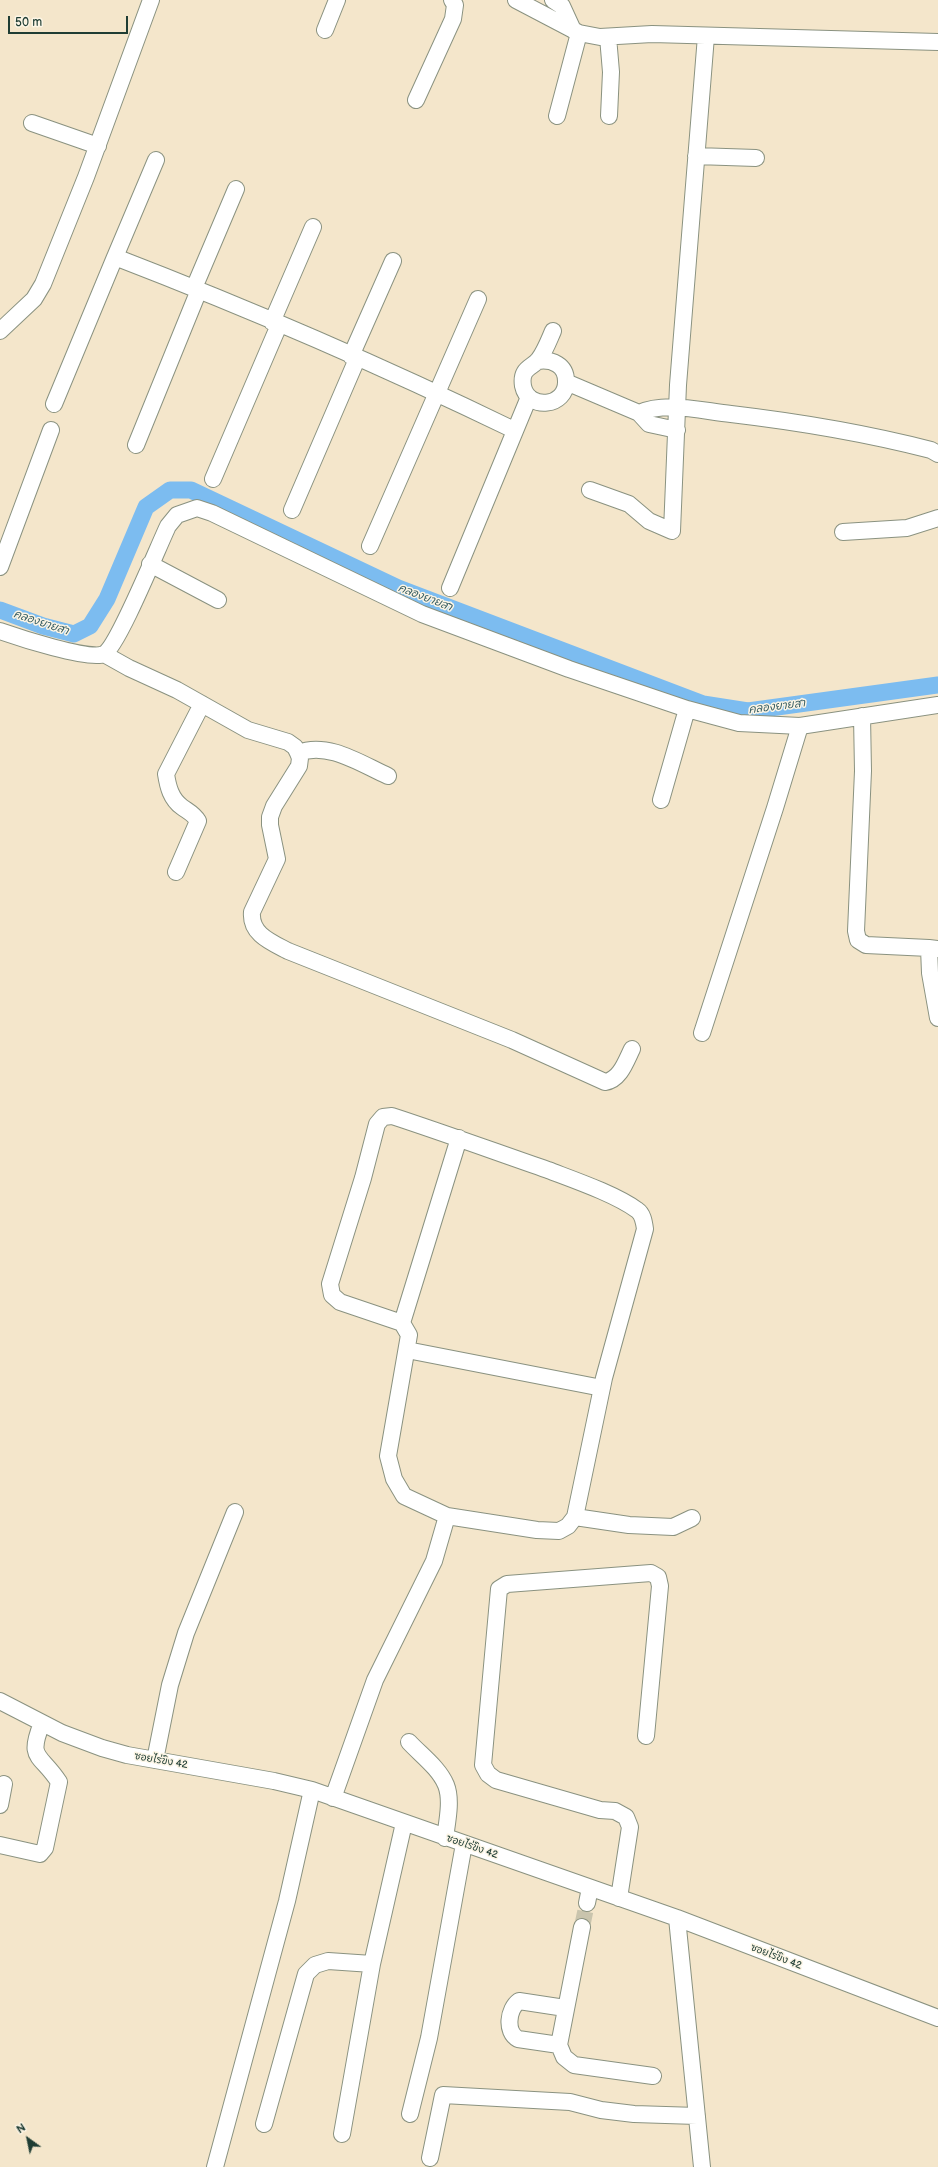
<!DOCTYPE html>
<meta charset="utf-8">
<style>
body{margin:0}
#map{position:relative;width:938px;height:2167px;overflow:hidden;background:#f4e6cb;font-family:"Balsamiq Sans",sans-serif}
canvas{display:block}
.north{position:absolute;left:8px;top:2119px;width:40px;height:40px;-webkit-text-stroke:3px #fcf5e5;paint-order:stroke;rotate:327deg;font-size:11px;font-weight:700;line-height:16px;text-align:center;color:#1f3d34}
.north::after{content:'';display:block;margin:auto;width:14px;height:18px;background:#1f3d34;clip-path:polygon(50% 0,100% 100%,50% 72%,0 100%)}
.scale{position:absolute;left:8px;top:16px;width:120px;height:18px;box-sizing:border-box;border:2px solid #1f3d34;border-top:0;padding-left:5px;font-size:12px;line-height:14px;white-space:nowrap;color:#1f3d34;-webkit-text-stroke:3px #fcf5e5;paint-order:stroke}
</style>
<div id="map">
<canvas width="938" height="2167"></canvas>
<div class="north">N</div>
<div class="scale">50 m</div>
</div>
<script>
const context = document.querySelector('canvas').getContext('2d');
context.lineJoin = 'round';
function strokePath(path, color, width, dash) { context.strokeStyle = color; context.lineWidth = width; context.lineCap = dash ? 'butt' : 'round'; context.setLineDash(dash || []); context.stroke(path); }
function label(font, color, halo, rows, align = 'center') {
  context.font = font + ' "Balsamiq Sans","Playpen Sans Thai",sans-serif'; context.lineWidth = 3; context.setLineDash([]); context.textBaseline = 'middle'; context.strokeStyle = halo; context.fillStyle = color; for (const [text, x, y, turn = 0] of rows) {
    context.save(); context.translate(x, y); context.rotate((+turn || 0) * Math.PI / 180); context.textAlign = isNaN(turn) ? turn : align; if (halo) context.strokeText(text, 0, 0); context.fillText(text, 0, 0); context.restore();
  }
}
strokePath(new Path2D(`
 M 0,610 L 43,626 L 74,634 L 90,626 L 107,599 L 146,507 L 170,490 L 191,490 L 398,588 L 703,704 L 748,711 L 938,685`), '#7cbcf0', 17);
strokePath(new Path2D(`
 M 582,1927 L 587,1903`), '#c9c4ad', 16, [16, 8]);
const minor = new Path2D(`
 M 516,0 L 579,33 L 600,37 L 652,34 L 938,42
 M 553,0 L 562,6 L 573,30
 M 325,30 L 337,0
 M 608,37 L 611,72 L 609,116
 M 416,100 L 453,19 L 455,5 L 452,0
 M 557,116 L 579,33
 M 32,123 L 98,146
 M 696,156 L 756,158
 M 156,160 L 115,257 C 250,309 384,367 514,430
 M 194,288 L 236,189
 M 272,322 L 313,227
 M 0,331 L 34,299 L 43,284 L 86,177 L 151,0
 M 351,356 L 393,261
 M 538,361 C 552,359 566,365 566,381 C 567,407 528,411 523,386 C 520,367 533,368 539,359 C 545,351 549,340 553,331
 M 566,382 L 639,413 L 649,424 L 677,430
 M 54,404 L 115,257
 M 639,413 C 666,401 702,411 731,414 C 799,422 865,433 931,450 L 938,454
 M 136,445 L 199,290
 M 213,479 L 279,325
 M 590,490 L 629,504 L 649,521 L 672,531 L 678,385 L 706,36
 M 292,510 L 357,359
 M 843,532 L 907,528 L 938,518
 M 370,546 L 478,299
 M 150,564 L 218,600
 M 0,567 L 51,430
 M 450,588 L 529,397
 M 0,631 C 17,637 90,661 104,654 C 118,646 158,547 168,526 L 177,515 L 197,508 L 212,513 L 422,614 L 569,669 L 687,709 L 739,723 L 800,726 L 938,705
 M 104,654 L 129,668 L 177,690 L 248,730 L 288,742 L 295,747 L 298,753 L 300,758 L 299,766 L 274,806 L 270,817 L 270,825 L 277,859 L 252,912 C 250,934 271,942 288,951 L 512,1040 L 605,1082 C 620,1080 626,1061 632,1049
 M 862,716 L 863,771 L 856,931 L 858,940 L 866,945 L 929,948
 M 298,753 C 328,741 361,764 388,776
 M 661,800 L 687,709
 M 176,872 L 198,821 C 194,814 189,812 182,807 C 171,799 168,787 166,774 L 202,704
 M 938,949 L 929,948 L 930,973 L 938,1018
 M 702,1033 L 775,808 L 800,726
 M 402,1323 L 459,1138
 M 407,1350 L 602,1388
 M 575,1517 L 629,1525 L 673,1527 L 692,1518
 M 0,1701 L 62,1733 L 102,1748 L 127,1755 L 274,1781 L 312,1790 L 677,1918 L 938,2018
 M 409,1742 C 421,1755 439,1768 446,1785 C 452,1800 447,1822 445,1838
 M 155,1760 L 170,1685 L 186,1633 L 235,1512
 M 333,1798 L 375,1680 L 434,1561 L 447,1516 L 404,1496 L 394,1479 L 388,1456 L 409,1335 L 402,1323 L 340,1302 L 332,1295 L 330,1284 L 363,1178 L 377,1124 L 383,1117 L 392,1116 C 444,1133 496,1152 548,1170 C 574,1180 615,1194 637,1210 C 643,1214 644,1222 645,1229 L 604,1378 L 575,1517 L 568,1526 L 559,1531 L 537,1530 L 447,1516
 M 0,1805 L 4,1784
 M 0,1845 L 40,1854 L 45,1848 L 59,1782 C 40,1753 27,1760 42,1723
 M 619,1898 L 630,1827 L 626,1817 L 615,1811 L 600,1810 L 496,1780 L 488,1774 L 483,1765 L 499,1589 L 507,1584 L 651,1573 L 658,1577 L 660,1586 L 646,1736
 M 587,1903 L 590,1888
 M 677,1918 L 702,2167
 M 582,1927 L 559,2045 L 564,2057 L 574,2065 L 653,2076
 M 559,2045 L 518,2039 C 505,2032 508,2009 519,2001 L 565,2008
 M 410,2114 L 429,2038 L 464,1844
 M 264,2124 L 306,1974 L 315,1965 L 328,1961 L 372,1964
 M 342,2134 L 372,1964 L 404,1823
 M 430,2158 L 443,2095 L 570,2102 L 601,2110 L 634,2114 L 697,2116
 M 215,2167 L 287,1901 L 312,1790`);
strokePath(minor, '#8a9280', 18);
strokePath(minor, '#fff', 16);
label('10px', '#1f3d34', '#fcf5e5', [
 ["ซอยไร่ขิง 42",161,1761,10],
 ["ซอยไร่ขิง 42",472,1847,19],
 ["ซอยไร่ขิง 42",776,1957,21]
]);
label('italic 11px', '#365d63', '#fcf5e5', [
 ["คลองยายสา",425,598,21],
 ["คลองยายสา",41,623,18],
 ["คลองยายสา",777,707,-7]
]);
</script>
